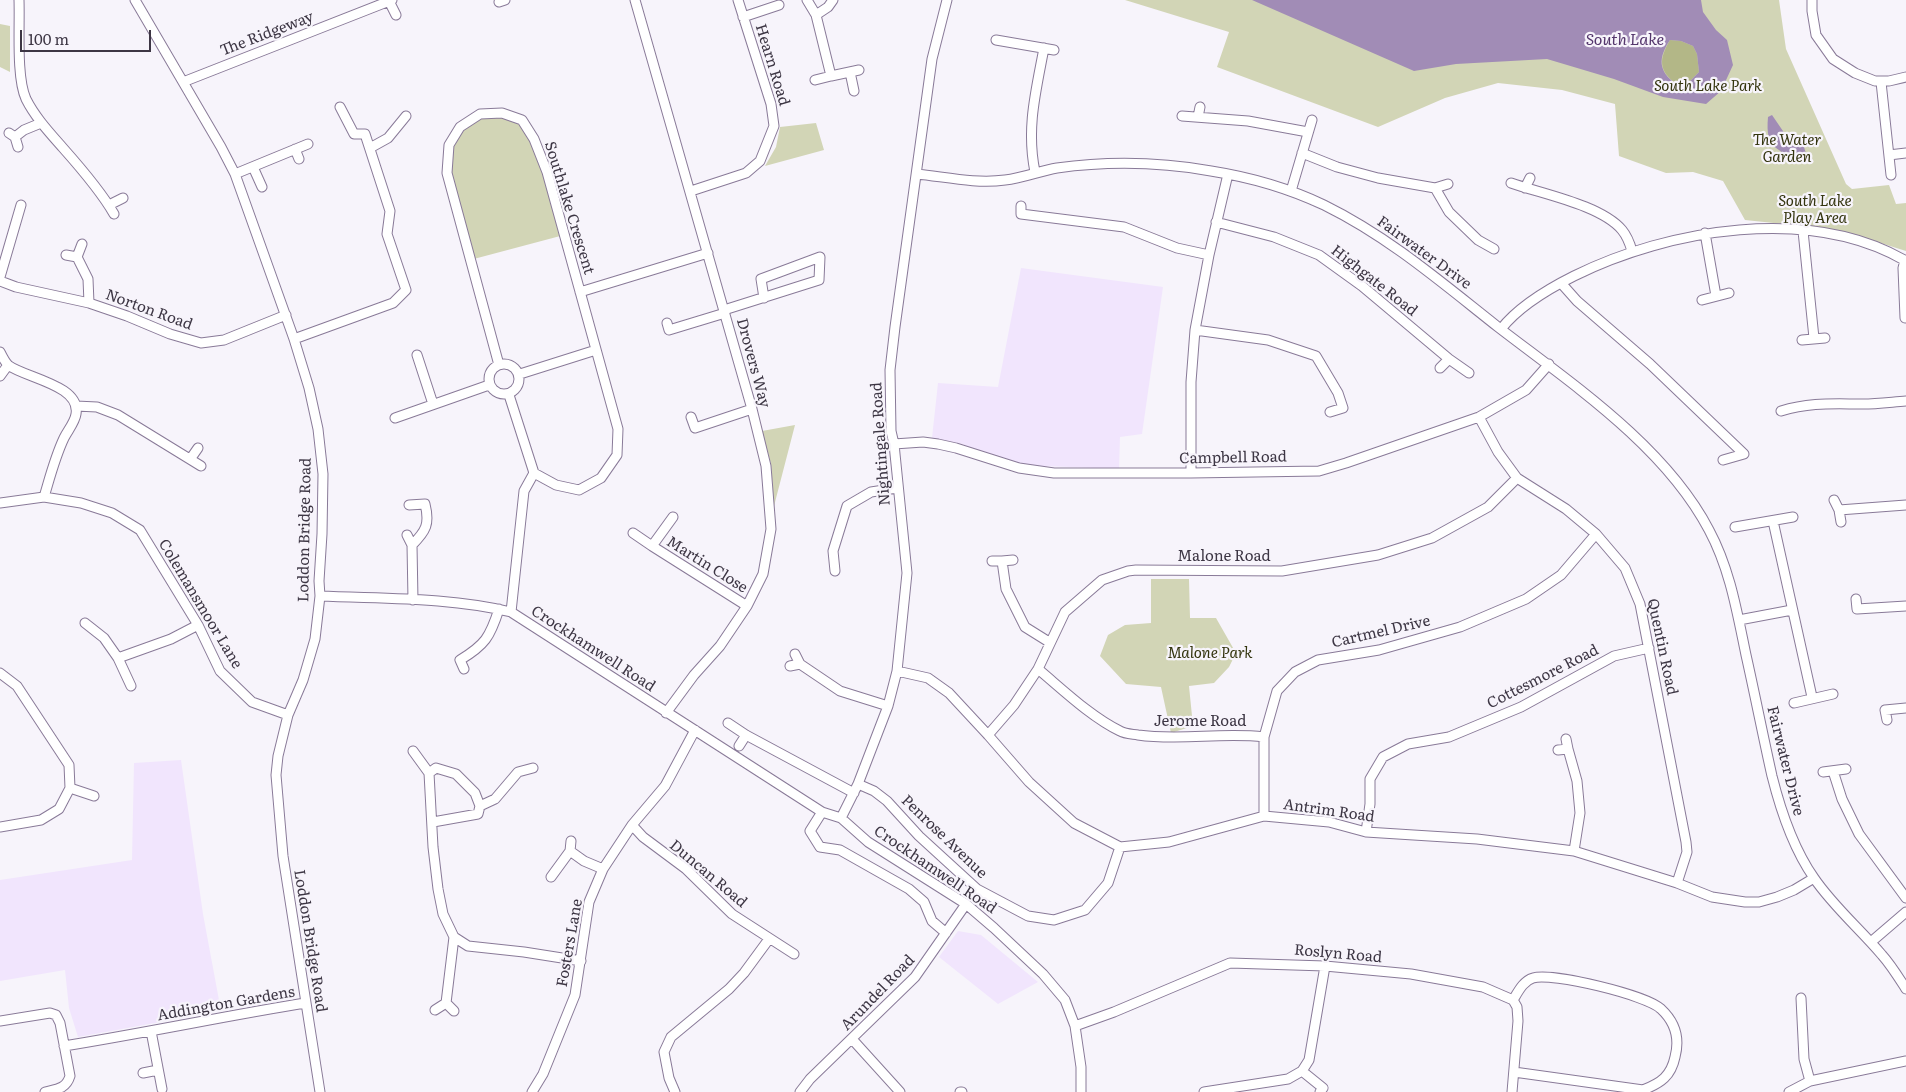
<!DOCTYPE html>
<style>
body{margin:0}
#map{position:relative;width:1906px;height:1092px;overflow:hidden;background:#f7f4fb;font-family:Literata,serif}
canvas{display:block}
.scale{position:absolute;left:20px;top:30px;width:131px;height:22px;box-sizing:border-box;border:2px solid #3d3644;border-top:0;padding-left:6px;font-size:15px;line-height:18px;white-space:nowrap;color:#3d3644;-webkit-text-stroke:4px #f7f4fb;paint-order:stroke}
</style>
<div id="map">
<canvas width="1906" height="1092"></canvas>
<div class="scale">100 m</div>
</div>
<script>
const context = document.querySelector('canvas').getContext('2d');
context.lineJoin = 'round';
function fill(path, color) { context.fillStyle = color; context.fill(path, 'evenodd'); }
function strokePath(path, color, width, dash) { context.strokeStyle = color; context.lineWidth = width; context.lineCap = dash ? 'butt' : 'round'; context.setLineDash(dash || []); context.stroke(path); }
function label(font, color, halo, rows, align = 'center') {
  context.font = font + ' Literata,serif'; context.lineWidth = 4.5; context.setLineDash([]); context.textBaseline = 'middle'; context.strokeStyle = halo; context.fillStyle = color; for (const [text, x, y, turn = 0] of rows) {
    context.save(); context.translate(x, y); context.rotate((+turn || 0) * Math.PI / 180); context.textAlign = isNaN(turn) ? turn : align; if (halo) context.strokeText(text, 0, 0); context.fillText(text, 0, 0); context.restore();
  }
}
fill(new Path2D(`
 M 1021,268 L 1163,287 L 1142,434 L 1120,437 L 1119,469 L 1018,465 L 993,459 L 963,444 L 932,438 L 938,383 L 998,387 Z
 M 181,760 L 203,914 L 221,1011 L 78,1037 L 69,1008 L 65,970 L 0,981 L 0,880 L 132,860 L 134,763 Z
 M 958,931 L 981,935 L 1038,982 L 998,1004 L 939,957 Z`), '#f1e5fd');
fill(new Path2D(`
 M 1125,0 L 1779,0 L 1786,49 L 1846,184 L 1852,189 L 1889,185 L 1896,204 L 1906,203 L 1906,251 L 1855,235 L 1793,225 L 1745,220 L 1723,181 L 1693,172 L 1666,173 L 1619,156 L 1615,104 L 1562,90 L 1498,83 L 1445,98 L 1378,127 L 1217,67 L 1229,32 Z
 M 0,24 L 10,26 L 10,72 L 0,67 Z
 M 480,114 L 522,120 L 534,139 L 564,235 L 470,260 L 447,173 L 449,145 L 460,127 Z
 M 816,123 L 824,150 L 765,166 L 776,147 L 780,127 Z
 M 795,425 L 774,506 L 771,464 L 762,431 Z
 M 1151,579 L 1189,579 L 1190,618 L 1216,618 L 1236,653 L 1229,667 L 1214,683 L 1189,686 L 1193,726 L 1171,733 L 1161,687 L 1126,684 L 1100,656 L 1108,635 L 1125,625 L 1151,623 Z`), '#d2d5b6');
fill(new Path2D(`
 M 1670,40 L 1681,41 L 1693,46 L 1697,54 L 1699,72 L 1688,83 L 1676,84 C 1658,70 1659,59 1670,40 Z`), '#b3b787');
fill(new Path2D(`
 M 1252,0 L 1701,0 L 1703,12 L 1716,30 L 1727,40 L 1733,65 L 1721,91 L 1706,104 L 1663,97 L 1614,79 L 1547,59 L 1456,64 L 1414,71 ZM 1670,40 L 1681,41 L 1693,46 L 1697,54 L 1699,72 L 1688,83 L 1676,84 C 1658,71 1658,58 1670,40 Z
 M 1772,115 L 1785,134 L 1804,147 L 1807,157 L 1800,163 C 1777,147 1765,150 1768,117 Z`), '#a18cb6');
const minor = new Path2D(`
 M 19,0 C 20,26 16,77 26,99 C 35,117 49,132 63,148 C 79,166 102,193 114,214
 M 135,0 L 221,147 L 235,174 L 294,339 L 309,388 L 318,429 L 323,474 L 322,534 L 319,581 L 320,596 L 315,639 L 303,680 L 288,715 L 278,756 L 276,775 L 283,856 L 320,1092
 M 635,0 L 752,409 L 766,466 L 771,529 L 763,574 L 747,606 L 720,646 L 694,675 L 666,713
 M 807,0 L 816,15 L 831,76 L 859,70
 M 1812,0 L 1812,11 L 1816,35 L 1833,59 L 1855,73 L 1875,81 L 1889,81 L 1906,77
 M 389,1 L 396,15
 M 499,2 L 505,0
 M 816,15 L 828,7 L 833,0
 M 743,17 L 779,5
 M 996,40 L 1054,50
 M 850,72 L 854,91
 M 815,80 L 831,76
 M 183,82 L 392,0
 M 1881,82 L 1891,175
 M 1182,116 L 1248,121 L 1308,132
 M 1198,117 L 1200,107
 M 9,133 L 15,137 L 24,130 L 41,123
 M 15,137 L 18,147
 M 370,148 L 388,138 L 406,116
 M 295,149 L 299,159
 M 1302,153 L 1337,167 L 1378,178 L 1435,188 L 1448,184
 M 1889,155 L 1906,153
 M 253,167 L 262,187
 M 1035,172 C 1026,128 1036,91 1044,48
 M 235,174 L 308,144
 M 917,174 C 946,177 976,184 1005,180 C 1023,178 1040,171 1057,168 C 1108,161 1160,162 1211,171 C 1249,177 1288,188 1324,205 C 1389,237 1441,282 1498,327 C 1572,384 1665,446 1709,530 C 1730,569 1737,612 1746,655 C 1755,695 1763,736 1772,776 C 1781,812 1793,848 1814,878 C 1833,906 1860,929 1882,955 C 1891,965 1899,978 1906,989
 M 1511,183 C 1542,194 1601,205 1622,230 C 1627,236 1630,244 1632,251
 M 1435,188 L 1449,212 L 1478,240 L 1494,249
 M 1525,188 L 1530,178
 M 691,191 L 746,173 L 760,161 L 774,126 L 771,104 L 738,0
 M 1291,191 L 1312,120
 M 109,205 L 123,198
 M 1021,206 L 1021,214 L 1124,227 L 1177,248 L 1209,255
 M 1216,222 L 1274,237 L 1319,255 L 1362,286 L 1449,359 L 1469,373
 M 1803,231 L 1814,338
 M 1705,233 L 1716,296
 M 82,244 L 77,257 L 88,279 L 89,303
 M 66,255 L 77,257
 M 0,277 L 21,205
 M 0,281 L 16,287 L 89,303 L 127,316 L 170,334 L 201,343 L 224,340 L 286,315
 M 1561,283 L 1577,301 L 1650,364 L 1744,454 L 1723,460
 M 580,292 L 708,253
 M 1702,300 L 1729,293
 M 724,310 L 819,280 L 820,257 L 761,279 L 764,298
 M 1905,318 L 1903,268 L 1905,260
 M 667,323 L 669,330 L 725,313
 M 1501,329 C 1519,306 1548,289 1574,276 C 1669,229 1810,205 1906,261
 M 1195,330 L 1268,340 L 1316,356 L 1338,393 L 1343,408 L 1330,412
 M 294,339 L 393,303 L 406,290 L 387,234 L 390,211 L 365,134 L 354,134 L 340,107
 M 1802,340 L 1825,338
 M 0,352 C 2,356 5,362 8,365 C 25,378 81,385 76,414 C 75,422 68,430 64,438 C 55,457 50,477 44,497
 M 417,355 L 433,404
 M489 379a15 15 0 1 1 30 0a15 15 0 1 1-30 0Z
 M 499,365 L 447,173 L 449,145 L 460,127 L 480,114 L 502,113 L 522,120 L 534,139 L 547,172 L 618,429 L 617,455 L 601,478 L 579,490 L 556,485 L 534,473
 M 1440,368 L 1449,359
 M 520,374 L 596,350
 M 0,376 L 8,365
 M 509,395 L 534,473 L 524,491 L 511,612
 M 76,406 L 97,407 L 118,415 L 201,466
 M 1781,411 C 1810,402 1833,404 1863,404 C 1877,404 1892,402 1906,401
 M 691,417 L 695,428 L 752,409
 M 1479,417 L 1498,452 L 1517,478 L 1566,509 L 1596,534 L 1625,568 L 1640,604 L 1686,842 L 1687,852 L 1677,883
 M 395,418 L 489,385
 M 894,444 L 923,442 L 938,444 L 956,448 L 1019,468 L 1054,473 L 1191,473 L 1319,471 L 1346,463 L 1479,417 L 1526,390 L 1549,364
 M 191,458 L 198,448
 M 1191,473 L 1191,382 L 1195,330 L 1209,255 L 1228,174
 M 1834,500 L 1839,510 L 1906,505
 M 0,503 L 44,497 L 81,503 L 112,513 L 140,530 L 198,625 L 220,671 L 252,702 L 288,715
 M 409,505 L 425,504 C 430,524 426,531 412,545 L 413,600
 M 1839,510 L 1841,522
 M 673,517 L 652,546 L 747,606
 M 1773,521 L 1812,697
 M 1735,527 L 1793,517
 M 633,533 L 652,546
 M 407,535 L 412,545
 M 1013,560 L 1002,561 L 1006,589 L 1025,627 L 1049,642
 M 992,561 L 1002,561
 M 835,571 L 833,551 L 847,506 L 871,492 L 897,488
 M 320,596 C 384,599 449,597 511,612 L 822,812 L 841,818 L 868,842 L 966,904 L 994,928 L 1043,974 L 1065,1000 L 1075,1026 L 1081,1067 L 1081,1092
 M 1856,599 L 1857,609 L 1906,606
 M 1739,620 L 1792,610
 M 85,623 L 104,638 L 118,658 L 171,639 L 198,625
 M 795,654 L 800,664 L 840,691 L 888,706
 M 118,658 L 131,686
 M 790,666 L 800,664
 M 464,669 L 460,660 C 485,645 490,637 499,609
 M 1038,669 C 1062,689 1091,717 1120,731 C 1125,734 1132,734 1138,735 C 1180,741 1222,732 1264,737
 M 897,671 L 928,678 L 949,693 L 988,735 L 1029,782 L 1074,823 L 1120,847 L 1169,842 L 1264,816 L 1329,822 L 1366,832 L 1477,839 L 1574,851 L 1677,883 L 1712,897 L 1745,902 L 1759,902 L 1777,897 L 1794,890 L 1814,878
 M 0,673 L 17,686 L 69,765 L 70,788 L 59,809 L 41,820 L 0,827
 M 1794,703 L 1833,694
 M 1887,720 L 1885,710 L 1906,708
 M 728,723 L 746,735 L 854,793
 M 988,735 L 1014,705 L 1038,669 L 1065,612 L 1102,580 L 1128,571 L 1136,570 L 1282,571 L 1378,555 L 1432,538 L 1488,507 L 1517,478
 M 1566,739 L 1568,749
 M 739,746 L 746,735
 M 1558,750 L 1568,749 L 1577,781 L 1580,813 L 1574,851
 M 413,751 L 429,773 L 433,847 L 438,889 L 443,914 L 454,937 L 468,946 L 524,952 L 581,961
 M 1833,771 L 1842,799 L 1859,834 L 1906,898
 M 1823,772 L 1846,769
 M 429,773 L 436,768 L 456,774 L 475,793 L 480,806 L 478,814 L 433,822
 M 858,784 L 874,791 L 887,801 L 919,836 L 977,889 L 1028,916 L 1054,920 L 1085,910 L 1108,883 L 1120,847
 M 70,788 L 94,796
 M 480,806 L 495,799 L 518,772 L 533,768
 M 822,812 L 810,831 L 820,847 L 840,850 L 909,889 L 924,902 L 932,921 L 946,933
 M 1264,816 L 1264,737 L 1277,691 L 1295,672 L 1318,660 L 1379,650 L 1460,627 L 1526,599 L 1561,575 L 1596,534
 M 841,818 L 858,784 L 888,706 L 897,671 L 907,573 L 894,444 L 891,431 L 890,370 L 895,327 L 932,59 L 947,0
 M 632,825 L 643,837 L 686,869 L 732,914 L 794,954
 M 1366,832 L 1370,804 L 1370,779 L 1383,757 L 1408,744 L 1449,737 L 1521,707 L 1614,656 L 1649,648
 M 570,851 L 571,841
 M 551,877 L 570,851 L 584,861 L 603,869
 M 1871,942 L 1906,912
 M 1801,998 L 1804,1059 L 1810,1081
 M 1513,1000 C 1518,992 1523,981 1533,978 C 1551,972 1647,995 1661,1009 C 1675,1022 1680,1038 1675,1057 C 1671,1076 1661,1083 1643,1090 L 1514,1072
 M 446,1003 L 454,1011
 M 435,1010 L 446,1003 L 454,937
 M 0,1021 L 50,1013 L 56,1015 L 60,1023 L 70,1076 C 66,1089 57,1089 45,1092
 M 1075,1026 L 1114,1012 L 1230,963 L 1325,966 L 1411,974 L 1483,987 L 1513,1000 L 1517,1007 L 1518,1021 L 1512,1092
 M 151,1031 L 162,1089
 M 852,1039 L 900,1092
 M 64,1046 C 145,1033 225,1016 305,1003
 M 1302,1071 L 1323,1088 L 1320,1092
 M 143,1073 L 158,1070
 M 532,1092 L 543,1074 L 575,995 L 589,902 L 603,869 L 632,825 L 665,786 L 695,730
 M 675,1092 L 669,1078 L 664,1052 L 671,1037 L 729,989 L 744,973 L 769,939
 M 800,1092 L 810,1079 L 915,977 L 966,904
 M 960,1092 L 962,1092
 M 1204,1092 L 1288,1079 L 1302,1071 L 1309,1060 L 1325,966
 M 1789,1092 L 1810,1081 L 1906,1061`);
strokePath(minor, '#897a98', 11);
strokePath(minor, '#fff', 9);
label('15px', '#3d3644', '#f7f4fb', [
 ["The Ridgeway",267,34,-21],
 ["Hearn Road",772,65,73],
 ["Southlake Crescent",569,208,73],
 ["Fairwater Drive",1424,253,36],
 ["Highgate Road",1374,281,38],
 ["Norton Road",149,310,20],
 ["Drovers Way",753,363,75],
 ["Nightingale Road",881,444,-94],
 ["Campbell Road",1233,458,-1],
 ["Loddon Bridge Road",305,530,-89],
 ["Malone Road",1224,557],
 ["Martin Close",707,565,32],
 ["Colemansmoor Lane",200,604,59],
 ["Cartmel Drive",1381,632,-13],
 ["Quentin Road",1662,647,78],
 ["Crockhamwell Road",593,649,33],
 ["Cottesmore Road",1543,677,-27],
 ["Jerome Road",1200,722],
 ["Fairwater Drive",1785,761,76],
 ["Antrim Road",1329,811,8],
 ["Penrose Avenue",944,837,44],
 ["Crockhamwell Road",935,870,34],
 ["Duncan Road",708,874,40],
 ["Loddon Bridge Road",310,941,81],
 ["Fosters Lane",570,943,-80],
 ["Roslyn Road",1338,954,5],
 ["Arundel Road",878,993,-46],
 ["Addington Gardens",226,1004,-10]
]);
label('italic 15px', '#33340e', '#f7f4fb', [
 ["South Lake Park",1708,87],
 ["The Water",1787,141],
 ["Garden",1787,158],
 ["South Lake",1815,202],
 ["Play Area",1815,219],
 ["Malone Park",1210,654]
]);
label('italic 16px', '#54366c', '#f7f4fb', [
 ["South Lake",1625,40]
]);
</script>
